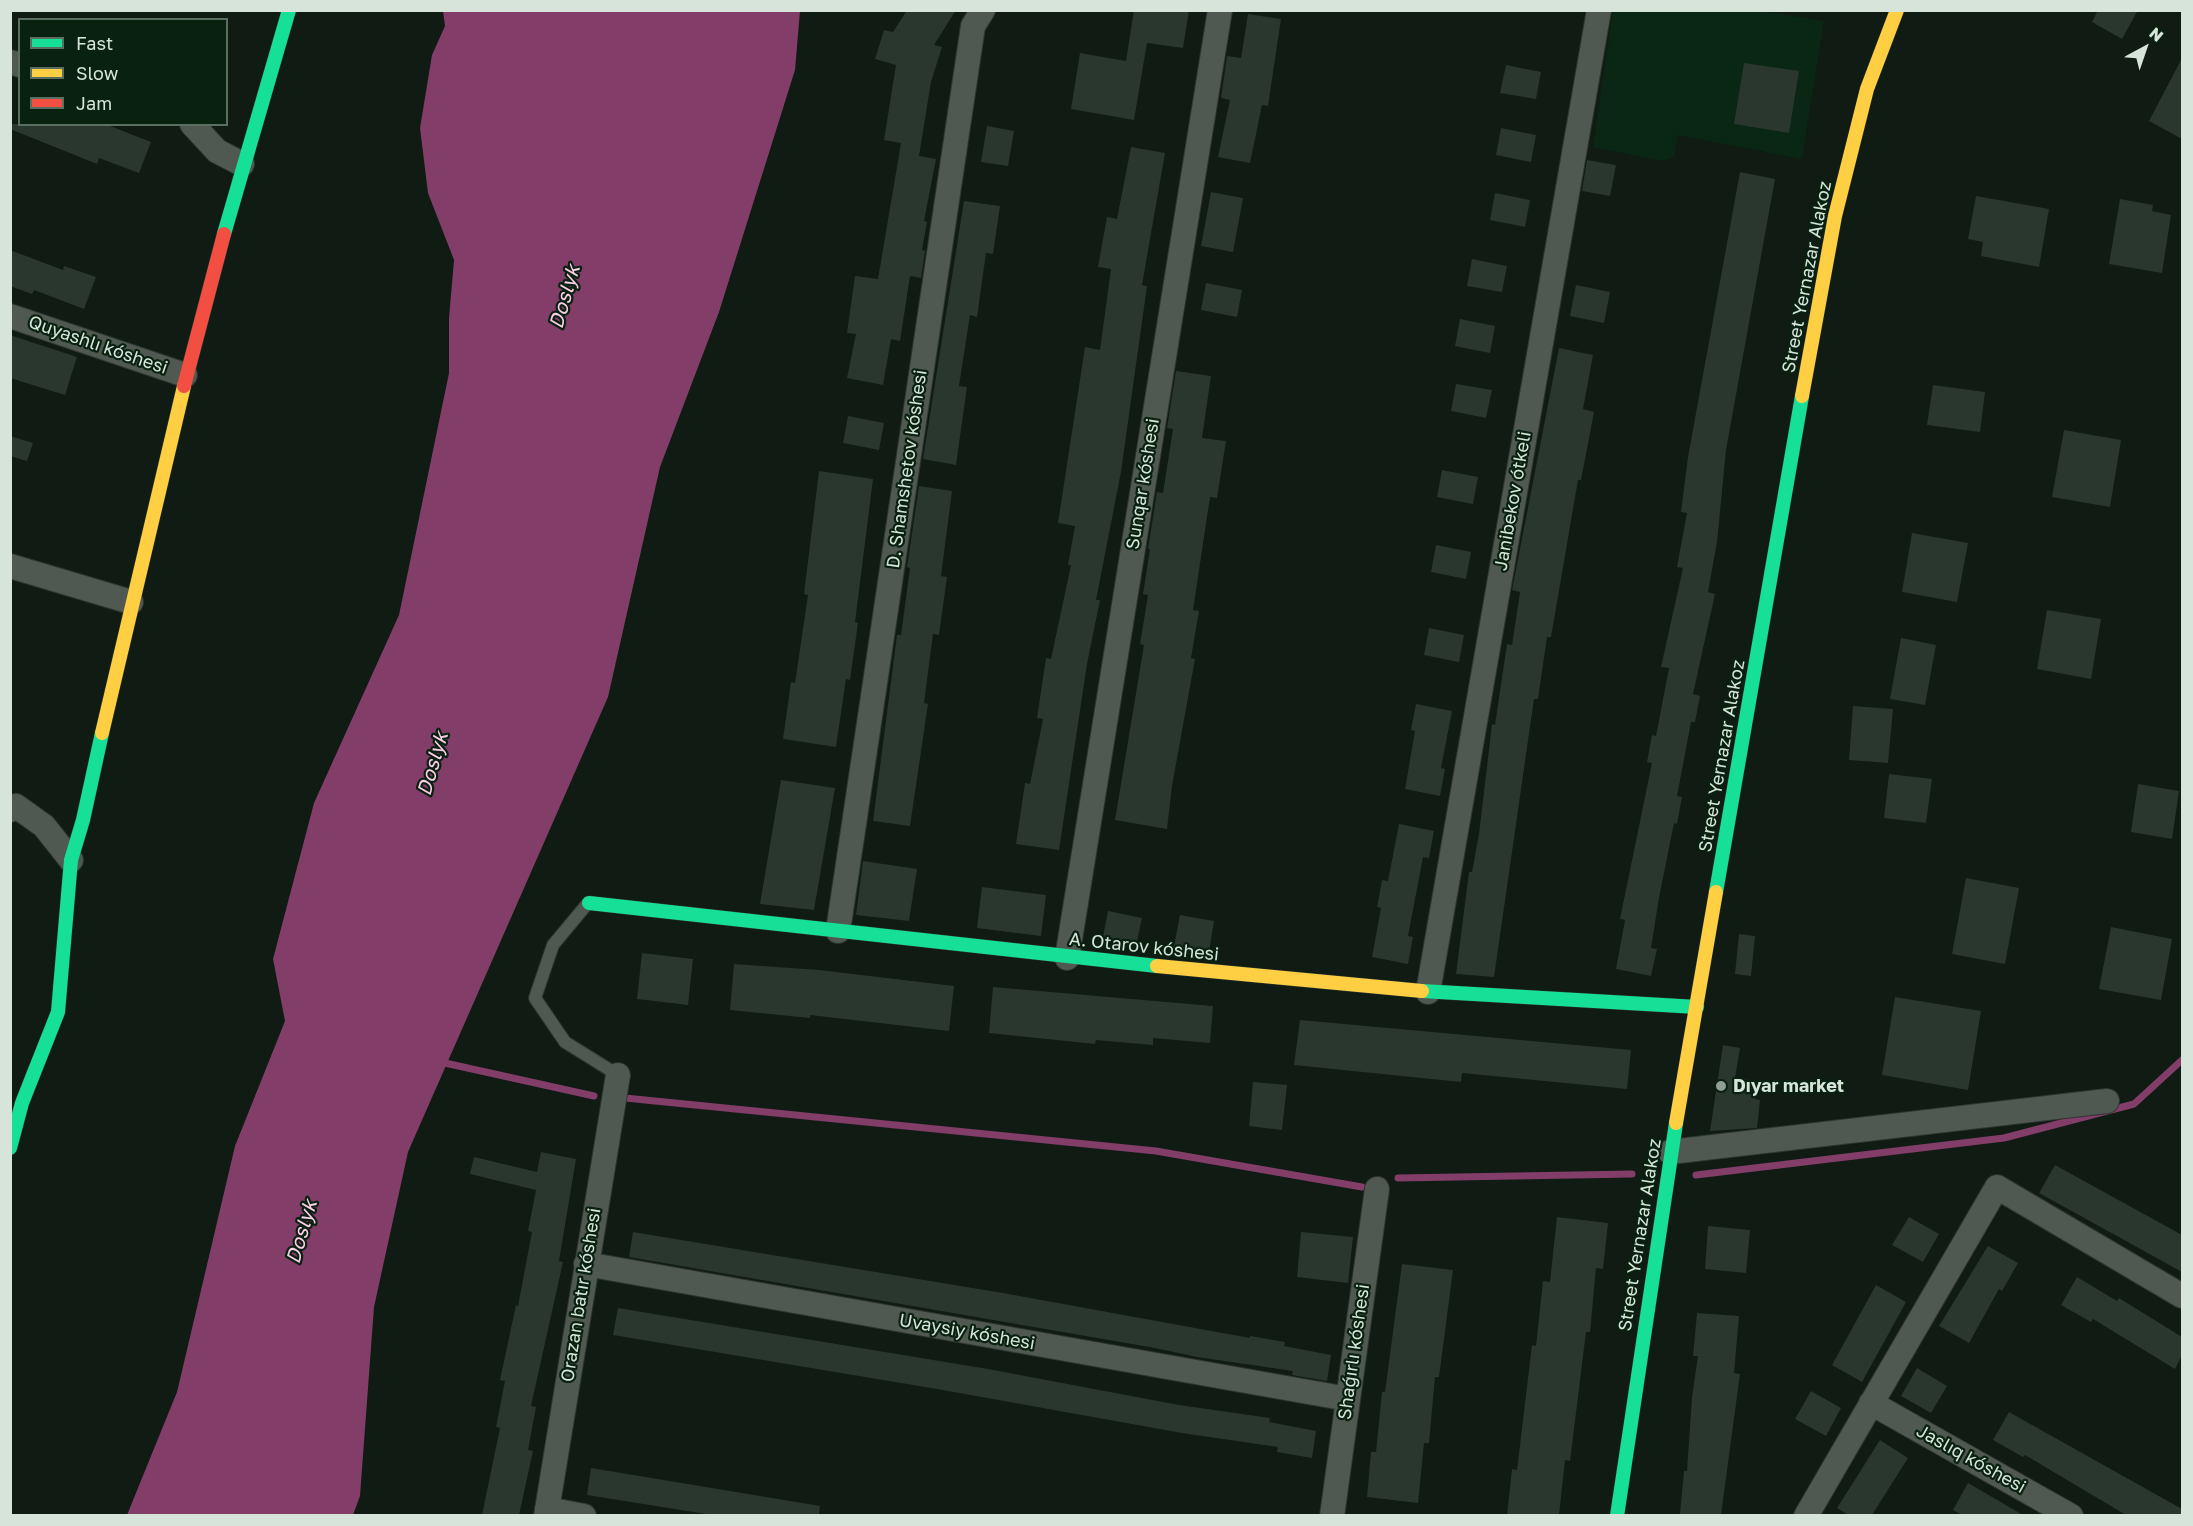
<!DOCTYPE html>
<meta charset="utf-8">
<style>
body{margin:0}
#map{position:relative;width:2193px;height:1526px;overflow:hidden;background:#0f1b13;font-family:"Golos Text",sans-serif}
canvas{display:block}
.frame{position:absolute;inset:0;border:12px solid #d6e4d9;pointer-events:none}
.legend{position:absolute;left:18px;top:18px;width:210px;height:108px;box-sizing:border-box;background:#092111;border:2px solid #5b6f61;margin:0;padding:8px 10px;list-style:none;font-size:18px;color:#d6e4d9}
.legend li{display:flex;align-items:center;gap:12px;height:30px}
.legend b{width:30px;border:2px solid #5b6f61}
.north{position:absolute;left:2115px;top:18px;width:60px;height:60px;-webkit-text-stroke:4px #092111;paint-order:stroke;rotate:40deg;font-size:16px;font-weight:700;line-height:24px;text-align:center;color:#d6e4d9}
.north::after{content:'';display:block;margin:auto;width:21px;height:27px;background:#d6e4d9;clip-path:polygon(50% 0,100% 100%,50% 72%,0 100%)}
</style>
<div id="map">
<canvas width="2193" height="1526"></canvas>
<div class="frame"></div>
<ul class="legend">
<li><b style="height:8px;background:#16e098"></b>Fast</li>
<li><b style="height:8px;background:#ffcf43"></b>Slow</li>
<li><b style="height:8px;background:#f24e42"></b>Jam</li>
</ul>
<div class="north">N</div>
</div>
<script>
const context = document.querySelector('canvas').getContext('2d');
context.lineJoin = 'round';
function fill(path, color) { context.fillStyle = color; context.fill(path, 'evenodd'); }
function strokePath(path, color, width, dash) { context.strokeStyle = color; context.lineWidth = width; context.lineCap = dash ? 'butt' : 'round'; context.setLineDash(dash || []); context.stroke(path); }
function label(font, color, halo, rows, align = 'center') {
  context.font = font + ' "Golos Text",sans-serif'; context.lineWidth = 4.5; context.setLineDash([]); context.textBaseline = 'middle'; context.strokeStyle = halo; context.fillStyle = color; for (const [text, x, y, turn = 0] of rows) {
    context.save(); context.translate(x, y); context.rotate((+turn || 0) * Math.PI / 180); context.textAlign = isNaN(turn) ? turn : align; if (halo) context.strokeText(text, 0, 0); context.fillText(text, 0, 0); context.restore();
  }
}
fill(new Path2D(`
 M 1613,11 L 1762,11 L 1824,21 L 1802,159 L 1678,135 L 1674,157 L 1662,161 L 1593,147 Z`), '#0a2614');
fill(new Path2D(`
 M 443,11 L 800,11 L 795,70 L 719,312 L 660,467 L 608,697 L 408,1152 L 374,1307 L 360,1496 L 353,1515 L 127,1515 L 177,1392 L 235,1146 L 285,1021 L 273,959 L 314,803 L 399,615 L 449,373 L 449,318 L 454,260 L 428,193 L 420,128 L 432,55 L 445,26 Z`), '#823d69');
strokePath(new Path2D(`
 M 445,1063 L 594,1096
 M 625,1098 L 1156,1151 L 1362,1187
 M 1696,1175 L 2004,1138 L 2134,1104 L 2182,1060
 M 1398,1178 L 1632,1174`), '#823d69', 7);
fill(new Path2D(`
 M 907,10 L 956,10 L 934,45 L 942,47 L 931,82 L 919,156 L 936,159 L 924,221 L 927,222 L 922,250 L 925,251 L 921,278 L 910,276 L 900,341 L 891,339 L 883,385 L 847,378 L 856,334 L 847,333 L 855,276 L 878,279 L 901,143 L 884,140 L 896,65 L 875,59 L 884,30 L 893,32 Z
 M 1134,10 L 1189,10 L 1183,48 L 1147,43 L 1134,120 L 1071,109 L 1080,53 L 1126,61 Z
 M 2098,10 L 2138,10 L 2122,39 L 2092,22 Z
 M 1248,14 L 1281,19 L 1268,106 L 1262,105 L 1250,163 L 1218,157 L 1230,100 L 1221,98 L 1227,56 L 1241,58 Z
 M 2182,58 L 2182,139 L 2149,121 Z
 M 1744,63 L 1799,71 L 1789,133 L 1734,124 Z
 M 1506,65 L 1541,72 L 1536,99 L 1500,93 Z
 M 10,124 L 105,124 L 151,142 L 139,173 L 99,158 L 97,164 L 10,129 Z
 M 987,126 L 1014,131 L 1008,166 L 981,162 Z
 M 1501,128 L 1536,135 L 1531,162 L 1496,155 Z
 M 1131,147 L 1165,153 L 1142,285 L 1147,286 L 1121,472 L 1096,600 L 1100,600 L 1087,664 L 1059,850 L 1016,844 L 1025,783 L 1030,784 L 1043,719 L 1037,718 L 1046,658 L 1051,659 L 1071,565 L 1068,565 L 1075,526 L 1058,523 L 1085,347 L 1100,350 L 1111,269 L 1098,267 L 1107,217 L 1117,219 Z
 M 1587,160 L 1616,165 L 1610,196 L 1582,191 Z
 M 1740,172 L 1775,179 L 1726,450 L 1717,542 L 1708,592 L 1715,594 L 1693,694 L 1700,696 L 1695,722 L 1691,722 L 1677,796 L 1682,797 L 1677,824 L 1674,823 L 1659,898 L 1651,948 L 1657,949 L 1651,976 L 1616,969 L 1625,920 L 1620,919 L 1652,763 L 1647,762 L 1652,735 L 1656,736 L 1669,668 L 1661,667 L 1683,568 L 1677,567 L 1687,513 L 1681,512 L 1688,457 Z
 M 1211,192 L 1243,198 L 1233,252 L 1201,246 Z
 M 1495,193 L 1530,200 L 1525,227 L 1490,220 Z
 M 1976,196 L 2049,209 L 2039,267 L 1981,256 L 1983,242 L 1968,239 Z
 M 2120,199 L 2153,205 L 2152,211 L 2171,215 L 2162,273 L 2109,264 Z
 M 964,201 L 1000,206 L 993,254 L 986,253 L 977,317 L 970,315 L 959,386 L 967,387 L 956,465 L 923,459 Z
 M 10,250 L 63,270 L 64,266 L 96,277 L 84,309 L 34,290 L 32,294 L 10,286 Z
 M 1472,259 L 1507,266 L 1502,292 L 1467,286 Z
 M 1206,283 L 1242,290 L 1237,317 L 1201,310 Z
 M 1576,285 L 1610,292 L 1604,323 L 1570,316 Z
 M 1460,319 L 1495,326 L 1490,353 L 1455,346 Z
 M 10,335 L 77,357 L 65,395 L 10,378 Z
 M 1559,348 L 1593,355 L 1583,409 L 1594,412 L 1581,480 L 1578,480 L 1551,637 L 1547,637 L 1538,699 L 1534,699 L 1494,977 L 1456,974 L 1469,872 L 1472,872 L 1479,834 L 1492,724 L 1495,725 L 1507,644 L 1512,645 L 1520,592 L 1512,590 Z
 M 1176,371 L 1211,376 L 1202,438 L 1226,441 L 1217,498 L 1210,497 L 1193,610 L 1199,611 L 1191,658 L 1195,659 L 1172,786 L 1167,829 L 1115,820 L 1144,645 L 1140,644 L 1148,595 L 1143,594 L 1150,549 L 1148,549 L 1157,492 L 1163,493 L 1173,429 L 1167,428 Z
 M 1456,384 L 1492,390 L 1486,418 L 1451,411 Z
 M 1933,385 L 1985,392 L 1980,432 L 1927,425 Z
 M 848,416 L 884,423 L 879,450 L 843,443 Z
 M 2064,430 L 2121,440 L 2110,507 L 2052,497 Z
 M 10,436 L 33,443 L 27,461 L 10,456 Z
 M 1442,470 L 1478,477 L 1473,504 L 1437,497 Z
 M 819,471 L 873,479 L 855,622 L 858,623 L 850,680 L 846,679 L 836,747 L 783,739 L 791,682 L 795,683 L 808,595 L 804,594 Z
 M 919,486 L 952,491 L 941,576 L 947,577 L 939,635 L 933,634 L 924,703 L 928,704 L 910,826 L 873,821 L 897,635 L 901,635 L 910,568 L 907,567 Z
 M 1912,533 L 1968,543 L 1957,602 L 1902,592 Z
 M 1436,545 L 1471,552 L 1466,579 L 1431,572 Z
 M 2047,610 L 2101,619 L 2091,679 L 2037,669 Z
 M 1429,628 L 1464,635 L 1459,662 L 1424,655 Z
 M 1901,638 L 1936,645 L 1925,705 L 1890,699 Z
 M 1416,704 L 1452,711 L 1441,768 L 1445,769 L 1440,796 L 1405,789 L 1415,731 L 1411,730 Z
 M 1853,706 L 1893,709 L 1888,763 L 1849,760 Z
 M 1889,774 L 1932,779 L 1926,823 L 1884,818 Z
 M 781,780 L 835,788 L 814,910 L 760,904 Z
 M 2138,784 L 2179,791 L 2172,839 L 2131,832 Z
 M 1399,824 L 1434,831 L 1429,858 L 1423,857 L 1408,936 L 1413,937 L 1408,964 L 1372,957 L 1381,908 L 1377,907 L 1382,880 L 1388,881 Z
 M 863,861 L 917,869 L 909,921 L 856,915 Z
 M 1966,878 L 2019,888 L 2005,964 L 1952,954 Z
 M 982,887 L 1046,895 L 1041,936 L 977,928 Z
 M 1108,911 L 1142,918 L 1136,946 L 1102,942 Z
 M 1180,915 L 1214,921 L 1209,952 L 1174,946 Z
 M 2111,927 L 2172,939 L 2161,1000 L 2099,989 Z
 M 1739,934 L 1755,936 L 1751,976 L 1735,974 Z
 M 642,953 L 693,959 L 688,1005 L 637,999 Z
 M 734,964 L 819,970 L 954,986 L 949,1031 L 810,1015 L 810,1018 L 730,1010 Z
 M 993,987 L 1213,1006 L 1210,1043 L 1153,1038 L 1153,1045 L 1096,1040 L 1095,1044 L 989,1033 Z
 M 1895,997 L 1981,1011 L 1968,1090 L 1882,1075 Z
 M 1300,1020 L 1631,1050 L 1627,1089 L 1462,1073 L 1461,1082 L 1294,1065 Z
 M 1723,1045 L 1740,1048 L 1735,1078 L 1757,1081 L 1755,1099 L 1760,1100 L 1757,1128 L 1710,1131 Z
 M 1253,1082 L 1287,1085 L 1282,1130 L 1249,1126 Z
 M 541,1152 L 576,1159 L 559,1261 L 563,1262 L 531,1406 L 536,1407 L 528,1450 L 533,1451 L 519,1515 L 482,1515 L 500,1428 L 496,1427 L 505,1381 L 500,1380 L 516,1305 L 518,1306 L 532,1232 L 528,1231 L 536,1190 L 470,1174 L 474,1157 L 537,1172 Z
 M 2055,1165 L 2182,1235 L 2182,1272 L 2039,1193 Z
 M 1557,1217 L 1608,1223 L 1603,1269 L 1596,1268 L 1590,1332 L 1586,1332 L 1570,1461 L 1565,1460 L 1559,1515 L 1507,1515 L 1512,1469 L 1517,1470 L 1532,1345 L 1536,1346 L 1543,1281 L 1550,1282 Z
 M 1909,1217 L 1939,1234 L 1923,1262 L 1892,1245 Z
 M 1708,1226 L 1750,1230 L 1746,1273 L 1705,1269 Z
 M 633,1232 L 1003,1293 L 1250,1338 L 1250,1336 L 1285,1342 L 1284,1346 L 1331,1355 L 1327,1381 L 1292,1375 L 1293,1371 L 1197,1357 L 1155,1348 L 629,1257 Z
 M 1301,1232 L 1353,1237 L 1348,1283 L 1297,1277 Z
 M 1988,1246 L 2018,1263 L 2002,1291 L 1999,1289 L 1969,1343 L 1939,1326 Z
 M 1402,1264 L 1453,1270 L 1439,1377 L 1435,1377 L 1429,1443 L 1424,1443 L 1418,1503 L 1367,1497 L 1371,1452 L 1376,1452 L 1382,1392 L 1385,1392 Z
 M 2077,1277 L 2117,1301 L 2119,1298 L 2182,1337 L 2182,1355 L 2175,1369 L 2093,1319 L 2091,1322 L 2061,1305 Z
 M 1876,1285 L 1906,1302 L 1862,1382 L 1832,1365 Z
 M 618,1308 L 988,1369 L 1179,1405 L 1270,1418 L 1269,1422 L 1316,1431 L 1312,1458 L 1277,1452 L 1278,1447 L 1182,1433 L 937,1389 L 613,1335 Z
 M 1697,1313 L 1739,1316 L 1734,1373 L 1740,1374 L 1721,1515 L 1680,1514 L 1684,1471 L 1687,1471 L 1692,1397 L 1698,1356 L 1693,1356 Z
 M 1917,1368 L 1947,1386 L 1931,1413 L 1901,1396 Z
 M 1811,1391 L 1841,1408 L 1826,1436 L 1795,1419 Z
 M 2009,1412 L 2182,1509 L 2182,1515 L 2126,1515 L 2025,1455 L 2023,1457 L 1993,1440 Z
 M 1880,1440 L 1908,1458 L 1872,1515 L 1848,1515 L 1837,1508 Z
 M 591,1468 L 820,1506 L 819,1515 L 712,1515 L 587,1495 Z
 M 1968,1483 L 2023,1515 L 1962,1515 L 1953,1510 Z`), '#29372e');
const lane = new Path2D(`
 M 588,903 L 553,945 L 535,998 L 565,1042 L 618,1075`);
const street = new Path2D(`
 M 10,62 L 20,65
 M 192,124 L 217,151 L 242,164
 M 10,316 L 185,375
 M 10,566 L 131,602
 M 10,810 L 16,806 L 44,826 L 71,860
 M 838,931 L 973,26 L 983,10
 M 1067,958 L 1220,10
 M 1428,992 L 1599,10
 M 1670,1152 L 2107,1101
 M 586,1264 L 1348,1399
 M 1871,1403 L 2071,1516
 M 547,1509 L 584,1516
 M 546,1516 L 618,1075
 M 1332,1516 L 1377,1189
 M 1806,1516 L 1997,1187 L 2182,1296`);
const fast = new Path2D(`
 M 224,234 L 289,10
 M 1716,892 L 1802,396
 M 589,903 L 1157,966
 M 1422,991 L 1697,1007
 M 10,1148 L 22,1103 L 58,1012 L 71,860 L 83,820 L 102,733
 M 1617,1516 L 1676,1123`);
const slow = new Path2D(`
 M 1802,396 L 1835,216 L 1867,89 L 1897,10
 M 102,733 L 184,386
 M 1157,966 L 1422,991
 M 1676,1123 L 1716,892`);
const jam = new Path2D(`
 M 184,386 L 224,234`);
strokePath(lane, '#2d3630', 14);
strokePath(street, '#2d3630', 26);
strokePath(fast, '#2d3630', 15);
strokePath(slow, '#2d3630', 15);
strokePath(jam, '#2d3630', 15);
strokePath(lane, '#4f5851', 12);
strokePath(street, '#4f5851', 24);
strokePath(fast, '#16e098', 14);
strokePath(slow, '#ffcf43', 14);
strokePath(jam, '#f24e42', 14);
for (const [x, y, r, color] of [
 [1721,1086,6,"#909e94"]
]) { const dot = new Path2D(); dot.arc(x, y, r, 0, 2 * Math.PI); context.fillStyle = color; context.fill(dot); strokePath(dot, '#092111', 2); }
label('18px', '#d6e4d9', '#092111', [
 ["Street Yernazar Alakoz",1807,277,-79],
 ["Quyashlı kóshesi",98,345,19],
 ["D. Shamshetov kóshesi",907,469,-82],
 ["Sunqar kóshesi",1143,484,-81],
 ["Janibekov ótkeli",1513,501,-80],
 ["Street Yernazar Alakoz",1722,756,-80],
 ["A. Otarov kóshesi",1144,947,6],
 ["Street Yernazar Alakoz",1640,1235,-81],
 ["Orazan batır kóshesi",581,1295,-81],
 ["Uvaysiy kóshesi",967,1332,10],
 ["Shaǵırlı kóshesi",1354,1352,-82],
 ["Jaslıq kóshesi",1971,1459,29]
]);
label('bold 18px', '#d6e4d9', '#092111', [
 ["Dıyar market",1733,1086]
], 'left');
label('italic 20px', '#fccee8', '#092111', [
 ["Doslyk",565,297,-74],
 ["Doslyk",433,764,-74],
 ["Doslyk",302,1232,-74]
]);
</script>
